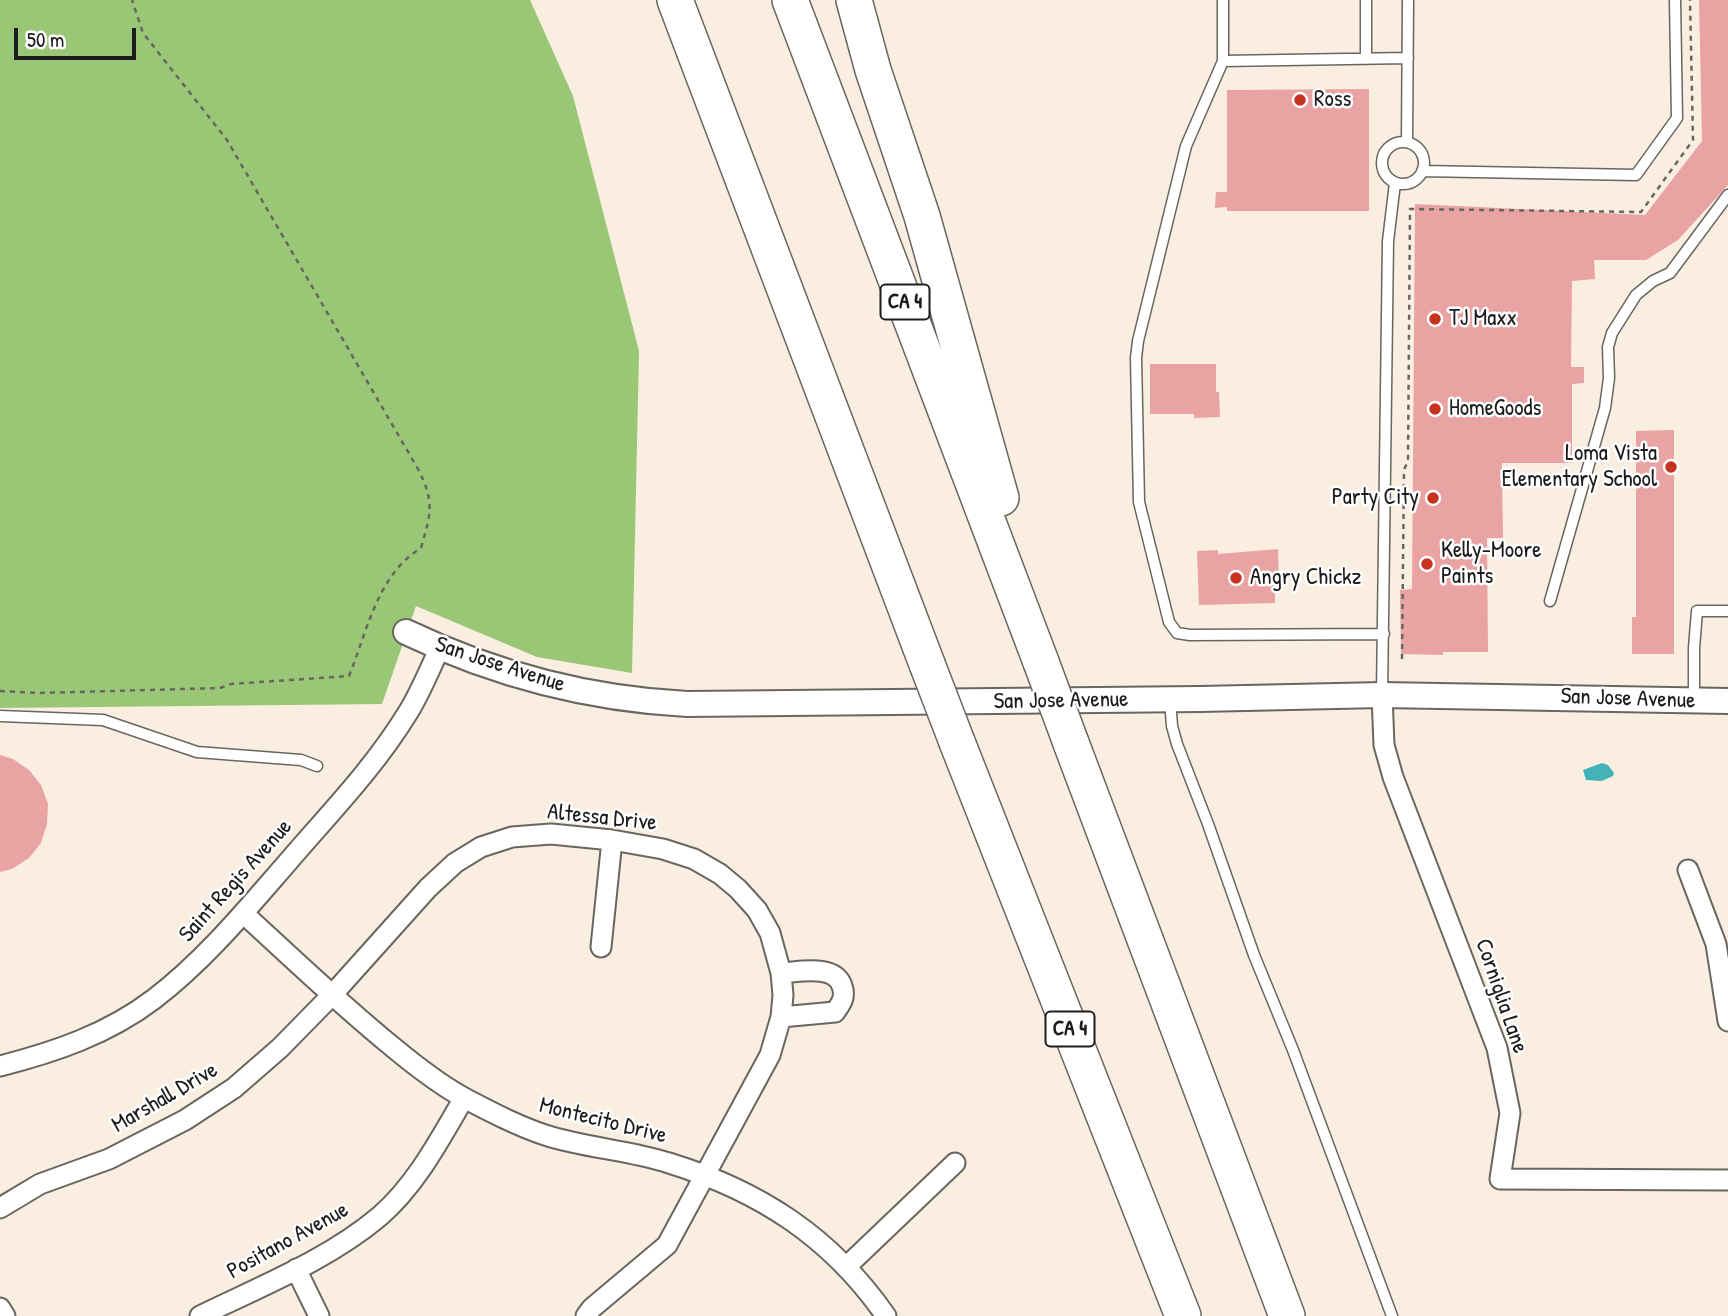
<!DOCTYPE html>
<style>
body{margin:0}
#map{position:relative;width:1728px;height:1316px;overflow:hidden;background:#f9eedf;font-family:"Patrick Hand",sans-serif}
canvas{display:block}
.scale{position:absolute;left:14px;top:28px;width:122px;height:32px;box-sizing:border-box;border:4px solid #1c1c1c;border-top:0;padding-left:9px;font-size:21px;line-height:24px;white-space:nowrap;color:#1c1c1c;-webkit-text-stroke:5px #fff;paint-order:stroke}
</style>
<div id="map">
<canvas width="1728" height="1316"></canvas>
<div class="scale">50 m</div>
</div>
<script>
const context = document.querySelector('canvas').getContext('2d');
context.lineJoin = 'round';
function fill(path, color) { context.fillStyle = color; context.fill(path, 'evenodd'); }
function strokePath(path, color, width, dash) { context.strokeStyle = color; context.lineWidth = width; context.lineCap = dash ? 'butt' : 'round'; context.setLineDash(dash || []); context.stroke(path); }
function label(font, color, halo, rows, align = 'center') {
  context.font = font + ' "Patrick Hand",sans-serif'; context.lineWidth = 5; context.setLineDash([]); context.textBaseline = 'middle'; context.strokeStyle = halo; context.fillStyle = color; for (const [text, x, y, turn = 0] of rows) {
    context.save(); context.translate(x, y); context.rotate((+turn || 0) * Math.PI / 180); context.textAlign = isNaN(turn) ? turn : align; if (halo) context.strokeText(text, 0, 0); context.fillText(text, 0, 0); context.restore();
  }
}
fill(new Path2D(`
 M 0,0 L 530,0 L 573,96 L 639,351 L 632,673 L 537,657 L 416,606 L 382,704 L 0,708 Z`), '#9ac775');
fill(new Path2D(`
 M 1602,763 L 1608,765 L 1614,773 L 1613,776 L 1602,781 L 1586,780 L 1583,770 Z`), '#43b3b9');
fill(new Path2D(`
 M 1699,0 L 1728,0 L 1728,185 L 1678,240 L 1646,260 L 1594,260 L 1595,279 L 1572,281 L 1571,367 L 1584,367 L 1584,383 L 1572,384 L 1572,463 L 1502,463 L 1503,538 L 1487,538 L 1488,652 L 1443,652 L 1443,655 L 1401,654 L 1400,590 L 1412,589 L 1415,204 L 1645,215 L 1702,141 Z
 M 1369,89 L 1369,211 L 1227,211 L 1227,207 L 1215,208 L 1216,192 L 1227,192 L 1227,90 Z
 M 1150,364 L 1216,364 L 1216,392 L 1219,392 L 1220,417 L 1194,418 L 1194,414 L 1150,414 Z
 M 1674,430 L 1674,654 L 1632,654 L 1632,617 L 1636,617 L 1636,431 Z
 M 1278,549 L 1279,587 L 1275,587 L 1275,603 L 1199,605 L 1197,551 L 1218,550 L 1218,554 Z
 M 0,755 L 13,759 L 29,770 L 41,785 L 48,804 L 47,824 L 41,843 L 29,858 L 12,869 L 0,872 Z`), '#e8a3a2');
const service = new Path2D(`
 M 1223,0 L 1223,61 L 1186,146 L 1138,341 L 1136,358 L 1139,502 L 1169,622 L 1177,633 L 1190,635 L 1384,634
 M 1366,59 L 1366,0
 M 1223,61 L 1408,58
 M 1407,142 L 1408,0
 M1382 163a21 21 0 1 1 42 0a21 21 0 1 1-42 0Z
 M 1422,171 L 1636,175 L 1677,118 L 1675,0
 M 1550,601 L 1605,408 L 1609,378 L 1608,347 L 1612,333 L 1636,295 L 1653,281 L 1670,273 L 1728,195
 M 1382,695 L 1388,241 L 1395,183
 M 1170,700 L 1172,726 L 1177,744 L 1208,824 L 1254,955 L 1293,1050 L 1392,1316
 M 1694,700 L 1694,648 L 1697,611 L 1728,611
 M 0,716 L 103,720 L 197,752 L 301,760 L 317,766`);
const minor = new Path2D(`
 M 1382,695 L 1384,745 L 1393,777 L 1497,1048 L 1510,1113 L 1500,1179 L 1728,1180
 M 1688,870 L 1716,944 L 1728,1021
 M 244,914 C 293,959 342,1006 394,1048 C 417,1067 441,1086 468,1100 C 493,1113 518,1126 545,1135 C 585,1148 629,1150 669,1163 C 760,1191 831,1237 886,1316
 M 601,947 L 612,840
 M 781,1017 L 835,1012 C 841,1004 846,997 842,986 C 835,964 799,972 781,973
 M 0,1066 C 55,1052 108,1034 154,999 C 204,961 246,910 287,863 C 328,815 374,768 407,714 C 420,694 429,670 440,648
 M 0,1208 L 40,1184 L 109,1159 L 185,1120 L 234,1088 L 280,1048 L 332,995 L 428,888 L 455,863 L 481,847 L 512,837 L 551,834 L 612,840 L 663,849 L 694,859 L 720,874 L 738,889 L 757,910 L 770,933 L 781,973 L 783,995 L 781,1017 L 770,1055 L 667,1245 L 592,1308 L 586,1316
 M 846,1267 L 955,1163
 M 296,1269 L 319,1316
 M 0,1308 L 5,1316
 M 200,1316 C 261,1286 328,1260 380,1216 C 416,1185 440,1139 464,1098`);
const tertiary = new Path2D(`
 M 406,632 C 494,674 589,699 687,704 L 1200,699 L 1382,695 L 1728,701`);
const motorway = new Path2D(`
 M 675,0 L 927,664
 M 790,0 L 1041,662
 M 854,0 L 873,70 L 922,216 L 1001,498
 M 957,742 L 1183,1316
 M 1071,743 L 1287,1316`);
strokePath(service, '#696660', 13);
strokePath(minor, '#696660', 23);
strokePath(tertiary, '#696660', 28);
strokePath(motorway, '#696660', 38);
strokePath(new Path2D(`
 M 1402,659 L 1404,470 L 1408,461 L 1410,209 L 1641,212 L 1693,140 L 1690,0
 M 0,691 L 40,693 L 220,688 L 231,684 L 349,676 C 367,632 377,575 421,548 C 431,513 435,502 418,469 L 227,140 L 143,33 L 132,0`), '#696660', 2.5, [5, 5]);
strokePath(service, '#fff', 10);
strokePath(minor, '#fff', 19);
strokePath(tertiary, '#fff', 24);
strokePath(motorway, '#fff', 35);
const motorwayBridge = new Path2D(`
 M 1041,662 L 1071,743
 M 927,664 L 957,742`);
strokePath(motorwayBridge, '#696660', 38, []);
strokePath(motorwayBridge, '#fff', 35);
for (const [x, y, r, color] of [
 [1300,100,7,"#c8321e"],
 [1435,319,7,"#c8321e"],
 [1435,409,7,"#c8321e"],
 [1671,467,7,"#c8321e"],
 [1433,498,7,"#c8321e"],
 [1427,564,7,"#c8321e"],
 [1236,578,7,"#c8321e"]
]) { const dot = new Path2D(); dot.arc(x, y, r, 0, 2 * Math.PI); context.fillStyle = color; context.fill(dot); strokePath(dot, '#fff', 2.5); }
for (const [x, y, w] of [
 [905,302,49],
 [1070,1029,49]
]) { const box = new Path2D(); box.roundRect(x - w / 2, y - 17.5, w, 35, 5); context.fillStyle = '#fff'; context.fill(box); strokePath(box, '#1c1c1c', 2); }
label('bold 21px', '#1c1c1c', null, [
 ["CA 4",905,302],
 ["CA 4",1070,1029]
]);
label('23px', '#1c1c1c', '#fff', [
 ["Ross",1314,100],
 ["TJ Maxx",1449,319],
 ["HomeGoods",1449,409],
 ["Loma Vista",1657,454,"right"],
 ["Elementary School",1657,480,"right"],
 ["Party City",1419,498,"right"],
 ["Kelly-Moore",1441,551],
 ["Paints",1441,577],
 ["Angry Chickz",1250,578]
], 'left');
label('23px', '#1c1c1c', '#fff', [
 ["San Jose Avenue",500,665,18],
 ["San Jose Avenue",1628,699,2],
 ["San Jose Avenue",1061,701,-1],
 ["Altessa Drive",602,818,6],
 ["Saint Regis Avenue",236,881,-48],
 ["Corniglia Lane",1501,996,71],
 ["Marshall Drive",165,1098,-30],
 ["Montecito Drive",603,1121,14],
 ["Positano Avenue",288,1241,-29]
]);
</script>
